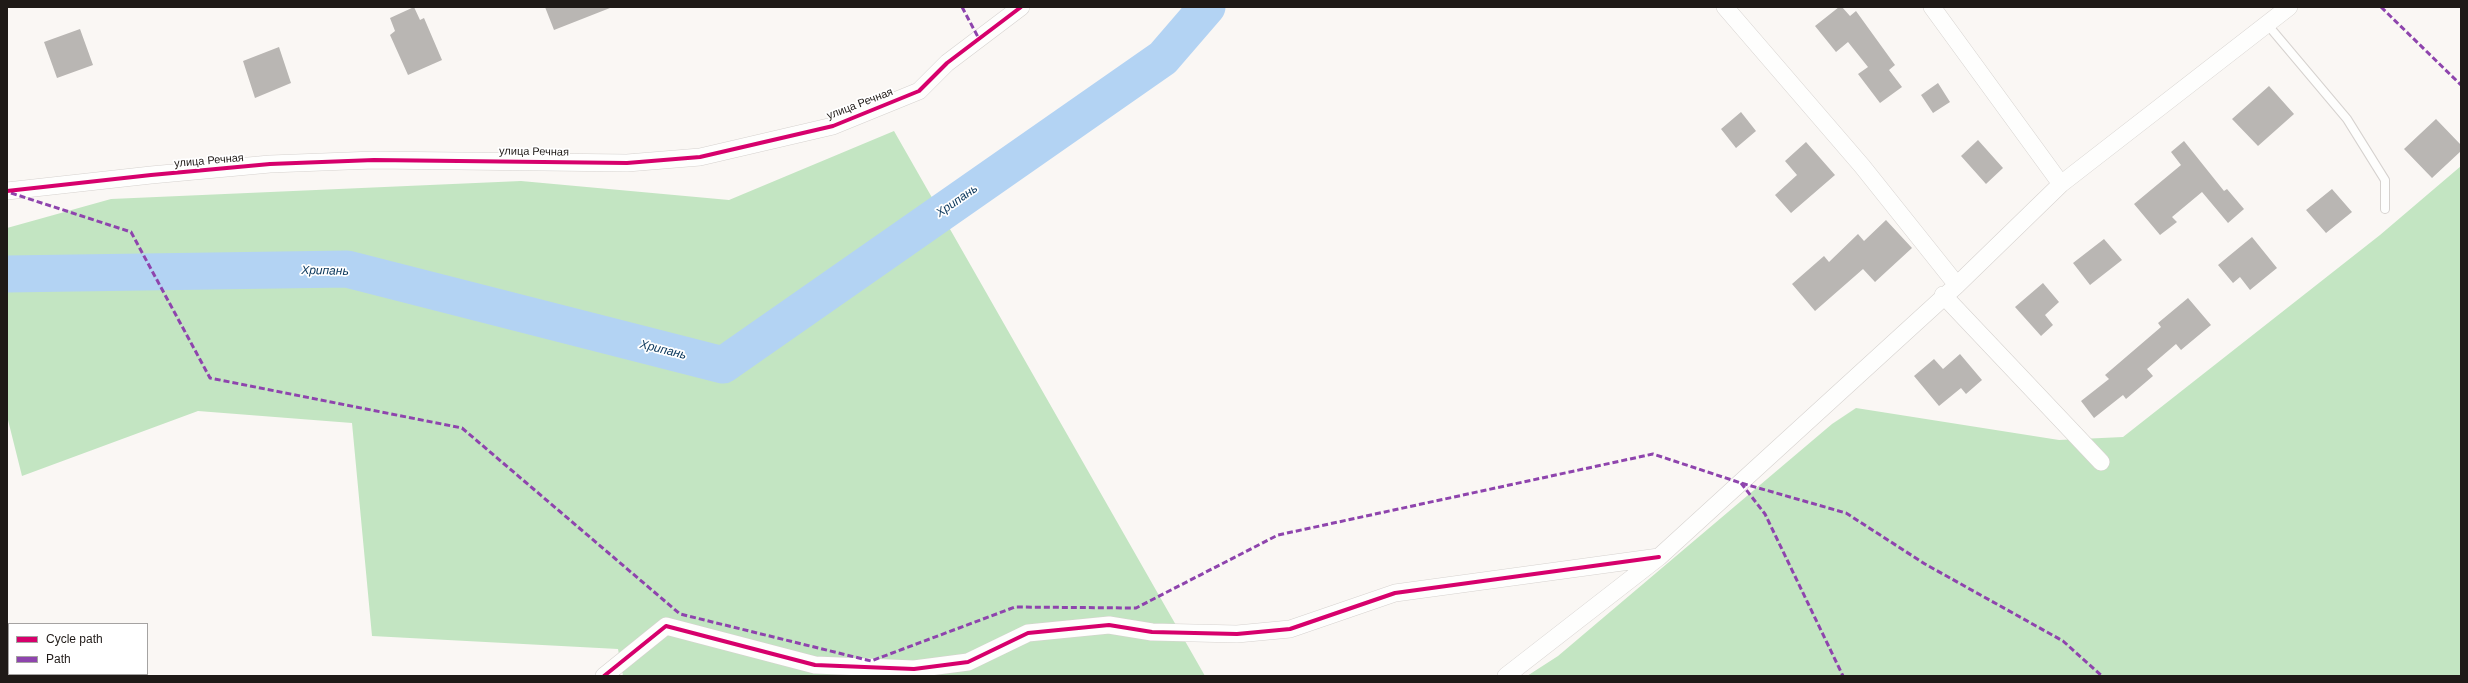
<!DOCTYPE html>
<meta charset="utf-8">
<style>
body{margin:0}
#map{position:relative;width:2468px;height:683px;overflow:hidden;background:#faf7f4;font-family:Helvetica,sans-serif}
canvas{display:block}
.frame{position:absolute;inset:0;border:8px solid #1f1a17;pointer-events:none}
.legend{position:absolute;left:8px;top:623px;width:140px;height:52px;box-sizing:border-box;background:#fff;border:1px solid #a5a3a2;margin:0;padding:5px 7px;list-style:none;font-size:12px;color:#1f1a17}
.legend li{display:flex;align-items:center;gap:8px;height:20px}
.legend b{width:20px;border:1px solid #a5a3a2}
</style>
<div id="map">
<canvas width="2468" height="683"></canvas>
<div class="frame"></div>
<ul class="legend">
<li><b style="height:5px;background:#d6006c"></b>Cycle path</li>
<li><b style="height:5px;background:#8e44ad"></b>Path</li>
</ul>
</div>
<script>
const context = document.querySelector('canvas').getContext('2d');
context.lineJoin = 'round';
function fill(path, color) { context.fillStyle = color; context.fill(path, 'evenodd'); }
function strokePath(path, color, width, dash) { context.strokeStyle = color; context.lineWidth = width; context.lineCap = dash ? 'butt' : 'round'; context.setLineDash(dash || []); context.stroke(path); }
function label(font, color, halo, rows, align = 'center') {
  context.font = font + ' Helvetica,sans-serif'; context.lineWidth = 3.5; context.setLineDash([]); context.textBaseline = 'middle'; context.strokeStyle = halo; context.fillStyle = color; for (const [text, x, y, turn = 0] of rows) {
    context.save(); context.translate(x, y); context.rotate((+turn || 0) * Math.PI / 180); context.textAlign = isNaN(turn) ? turn : align; if (halo) context.strokeText(text, 0, 0); context.fillText(text, 0, 0); context.restore();
  }
}
fill(new Path2D(`
 M 894,131 L 1205,676 L 623,676 L 618,649 L 372,636 L 352,423 L 198,411 L 22,476 L 7,416 L 7,228 L 111,199 L 521,181 L 729,200 Z
 M 2461,166 L 2461,676 L 1527,676 L 1558,656 L 1832,424 L 1856,408 L 2059,440 L 2123,437 L 2380,235 Z`), '#c3e5c2');
strokePath(new Path2D(`
 M 7,274 L 347,269 L 723,365 L 1163,58 L 1207,7`), '#b3d3f3', 37);
fill(new Path2D(`
 M 414,7 L 420,20 L 424,18 L 442,60 L 408,75 L 390,35 L 395,31 L 390,18 Z
 M 545,7 L 609,7 L 610,8 L 554,30 Z
 M 1839,7 L 1842,7 L 1850,16 L 1856,11 L 1895,65 L 1889,70 L 1902,87 L 1880,103 L 1858,74 L 1868,67 L 1848,42 L 1836,52 L 1815,26 Z
 M 80,29 L 93,65 L 57,78 L 44,42 Z
 M 279,47 L 291,83 L 255,98 L 243,61 Z
 M 1938,83 L 1950,102 L 1933,113 L 1921,95 Z
 M 2269,86 L 2294,114 L 2258,146 L 2232,119 Z
 M 1741,112 L 1756,131 L 1736,148 L 1721,129 Z
 M 2436,119 L 2461,145 L 2461,151 L 2432,178 L 2404,149 Z
 M 1978,140 L 2003,168 L 1986,184 L 1961,156 Z
 M 2184,141 L 2224,191 L 2227,189 L 2244,209 L 2228,223 L 2202,192 L 2172,217 L 2177,222 L 2160,235 L 2134,204 L 2181,165 L 2171,152 Z
 M 1806,142 L 1835,175 L 1791,213 L 1775,195 L 1797,175 L 1785,161 Z
 M 2332,189 L 2352,212 L 2326,233 L 2306,210 Z
 M 1886,220 L 1912,248 L 1875,282 L 1863,269 L 1815,311 L 1792,284 L 1824,256 L 1829,262 L 1858,234 L 1864,241 Z
 M 2252,237 L 2277,268 L 2250,290 L 2240,277 L 2233,283 L 2218,265 Z
 M 2104,239 L 2122,260 L 2090,285 L 2073,263 Z
 M 2043,283 L 2059,302 L 2045,315 L 2053,325 L 2041,336 L 2015,307 Z
 M 2188,298 L 2211,325 L 2181,350 L 2176,344 L 2147,369 L 2153,376 L 2126,399 L 2123,395 L 2094,418 L 2081,401 L 2109,379 L 2105,375 L 2161,327 L 2158,323 Z
 M 1960,354 L 1982,380 L 1966,394 L 1961,388 L 1939,406 L 1914,376 L 1934,359 L 1943,369 Z`), '#b9b6b3');
const service = new Path2D(`
 M 2267,24 L 2347,119 L 2385,180 L 2385,209`);
const minor = new Path2D(`
 M 1725,7 L 1862,166 L 1957,285
 M 1932,7 L 2061,184
 M 7,191 L 151,175 L 270,164 L 374,160 L 627,163 L 700,157 L 833,126 L 919,91 L 947,63 L 1021,7
 M 1943,295 L 2101,462
 M 604,676 L 666,626 L 815,665 L 914,669 L 968,662 L 1028,633 L 1109,625 L 1152,632 L 1237,634 L 1290,629 L 1395,593 L 1659,557
 M 1506,676 L 1659,557 L 1957,285 L 2061,184 L 2289,7`);
strokePath(service, '#d6d2cf', 10);
strokePath(minor, '#d6d2cf', 18);
strokePath(service, '#fefefd', 8);
strokePath(minor, '#fefefd', 17);
strokePath(new Path2D(`
 M 962,7 L 978,37
 M 2381,7 L 2461,85
 M 11,193 L 131,232 L 210,378 L 462,428 L 680,614 L 871,661 L 1015,607 L 1136,608 L 1278,535 L 1653,454 L 1741,483 L 1846,513 L 1925,564 L 2063,641 L 2102,676
 M 1741,483 L 1765,514 L 1843,676`), '#8e44ad', 3, [6, 3]);
strokePath(new Path2D(`
 M 7,191 L 151,175 L 270,164 L 374,160 L 627,163 L 700,157 L 833,126 L 919,91 L 947,63 L 1021,7
 M 604,676 L 666,626 L 815,665 L 914,669 L 968,662 L 1028,633 L 1109,625 L 1152,632 L 1237,634 L 1290,629 L 1395,593 L 1659,557`), '#d6006c', 4);
label('11px', '#1f1a17', '#fff', [
 ["улица Речная",860,104,-21],
 ["улица Речная",534,152,1],
 ["улица Речная",209,161,-5]
]);
label('italic 12px', '#08355a', '#fff', [
 ["Хрипань",957,201,-35],
 ["Хрипань",325,271,1],
 ["Хрипань",663,350,14]
]);
</script>
